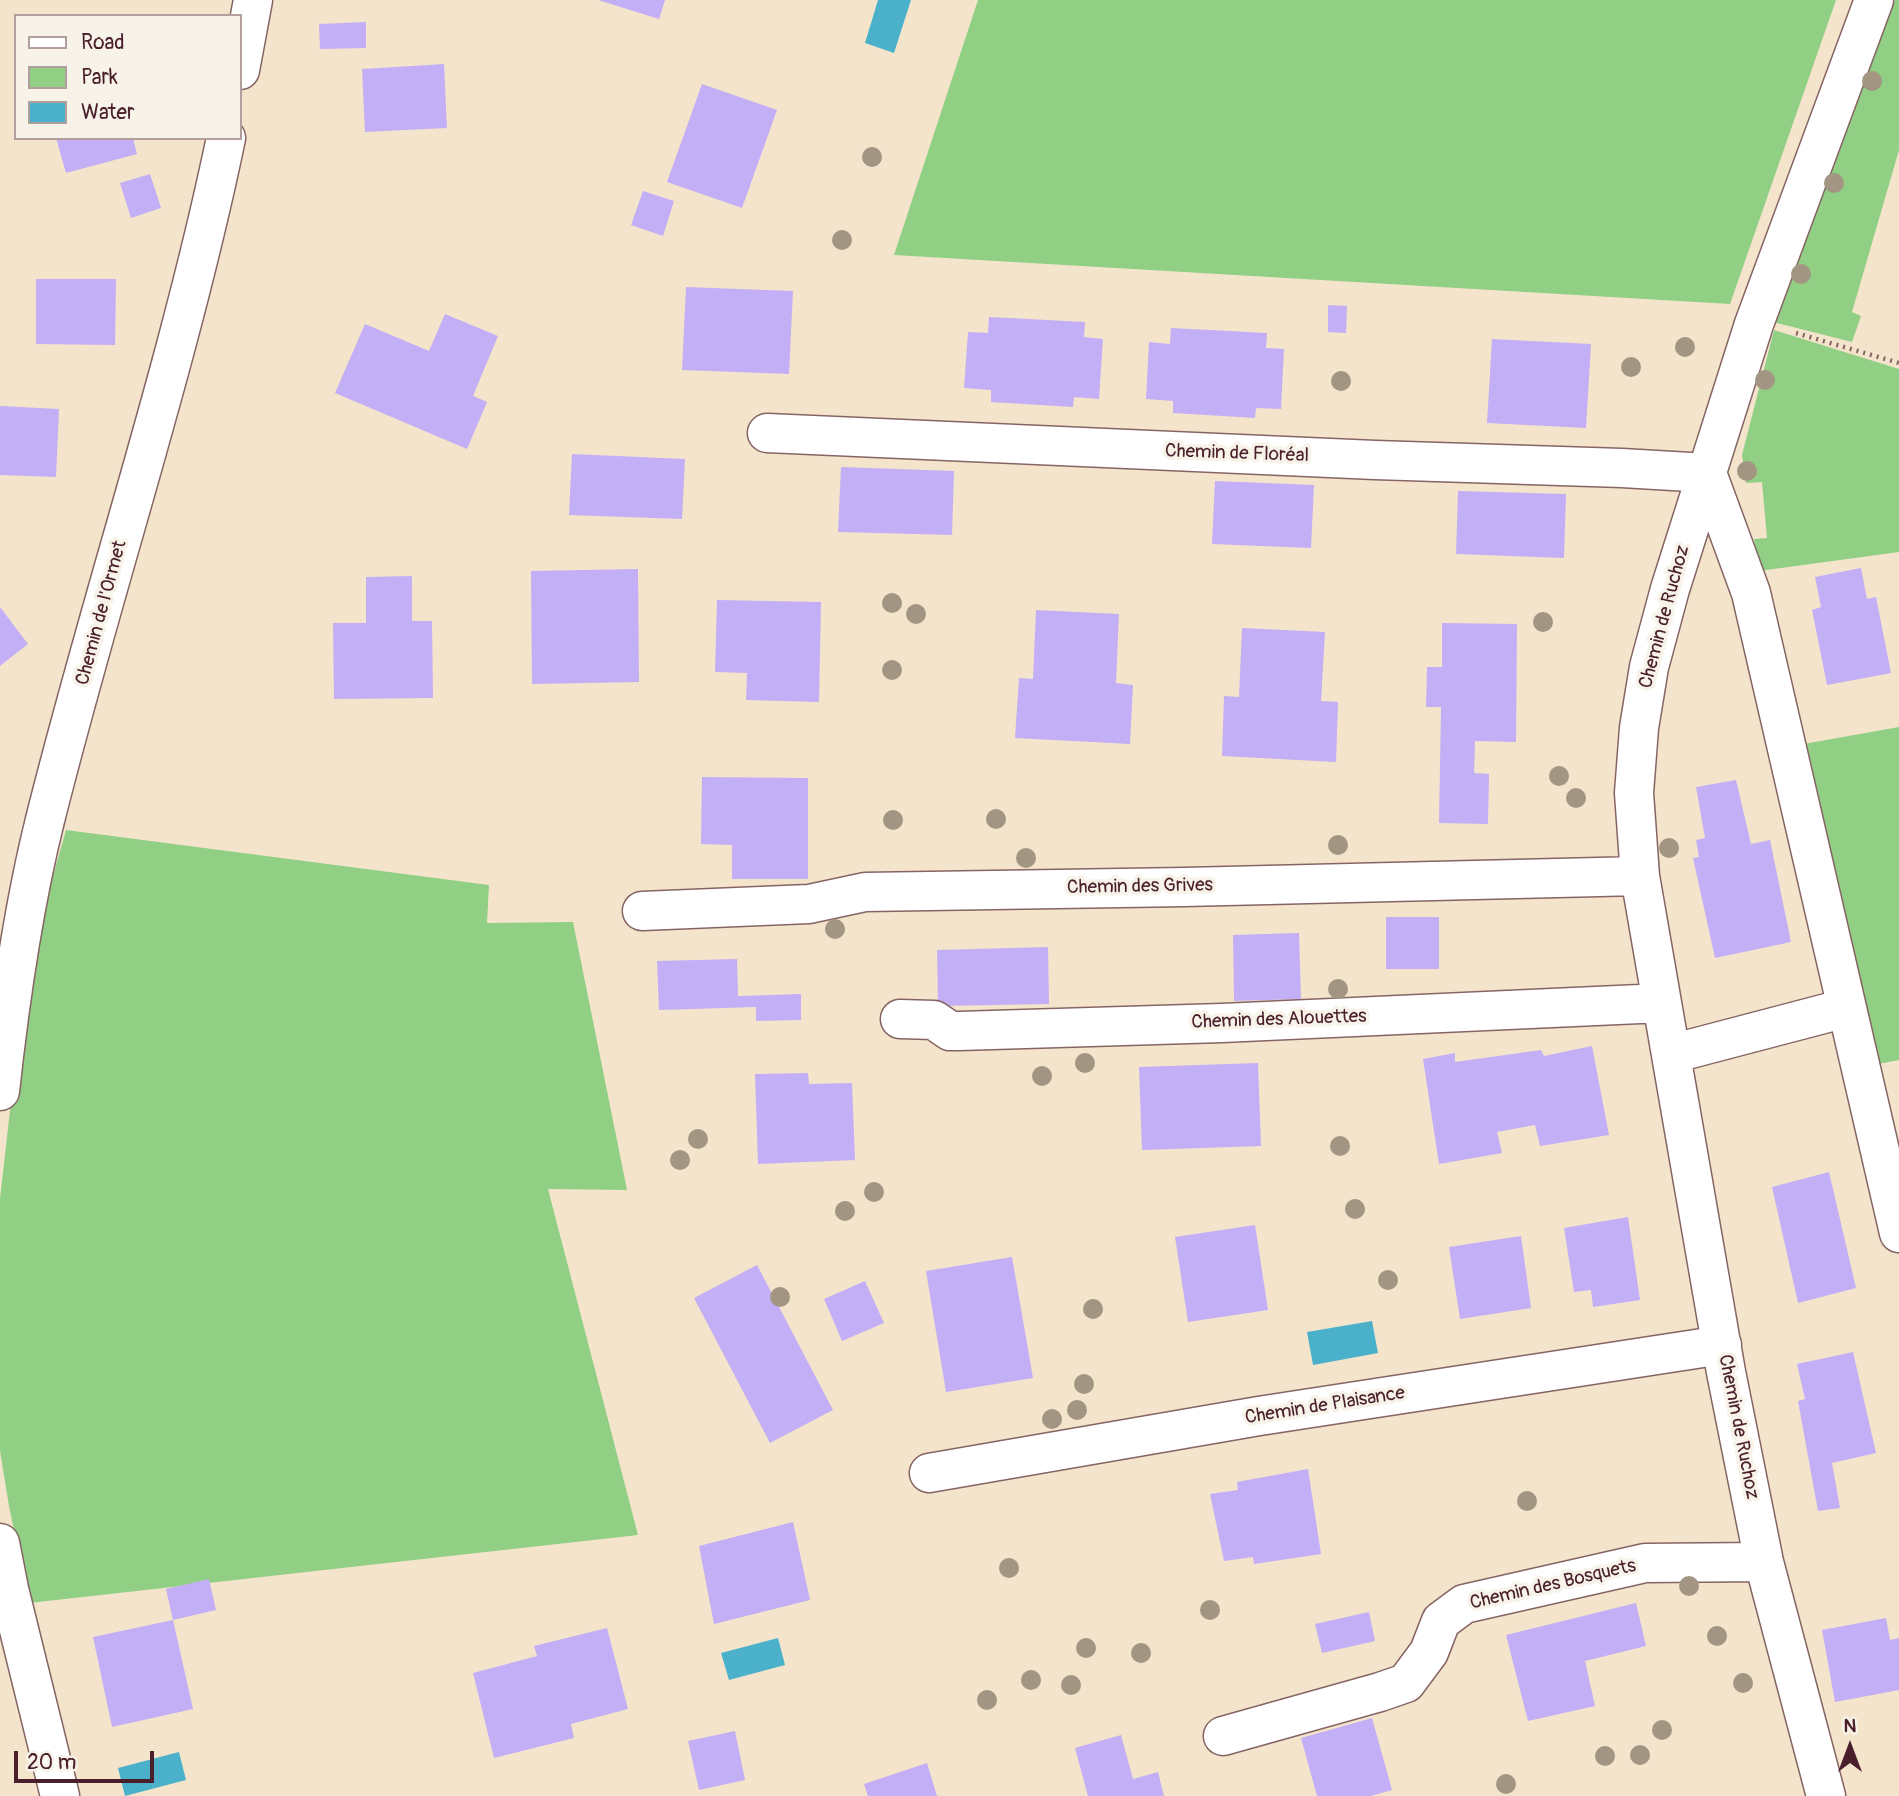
<!DOCTYPE html>
<meta charset="utf-8">
<style>
body{margin:0}
#map{position:relative;width:1899px;height:1796px;overflow:hidden;background:#f4e4cc;font-family:Pangolin,sans-serif}
canvas{display:block}
.legend{position:absolute;left:14px;top:14px;width:228px;height:126px;box-sizing:border-box;background:#f7f3e8;border:2px solid #b29e9c;margin:0;padding:9px 12px;list-style:none;font-size:21px;color:#4a1f2b}
.legend li{display:flex;align-items:center;gap:14px;height:35px}
.legend b{width:35px;border:2px solid #b29e9c}
.north{position:absolute;left:1815px;top:1712px;width:70px;height:70px;-webkit-text-stroke:5px #f7f3e8;paint-order:stroke;rotate:0deg;font-size:19px;font-weight:700;line-height:28px;text-align:center;color:#4a1f2b}
.north::after{content:'';display:block;margin:auto;width:24px;height:32px;background:#4a1f2b;clip-path:polygon(50% 0,100% 100%,50% 72%,0 100%)}
.scale{position:absolute;left:14px;top:1751px;width:140px;height:32px;box-sizing:border-box;border:4px solid #4a1f2b;border-top:0;padding-left:9px;font-size:21px;line-height:24px;white-space:nowrap;color:#4a1f2b;-webkit-text-stroke:5px #f7f3e8;paint-order:stroke}
</style>
<div id="map">
<canvas width="1899" height="1796"></canvas>
<ul class="legend">
<li><b style="height:9px;background:#fff"></b>Road</li>
<li><b style="height:19px;background:#91cf85"></b>Park</li>
<li><b style="height:19px;background:#4bb1ca"></b>Water</li>
</ul>
<div class="north">N</div>
<div class="scale">20 m</div>
</div>
<script>
const context = document.querySelector('canvas').getContext('2d');
context.lineJoin = 'round';
function fill(path, color) { context.fillStyle = color; context.fill(path, 'evenodd'); }
function strokePath(path, color, width, dash) { context.strokeStyle = color; context.lineWidth = width; context.lineCap = dash ? 'butt' : 'round'; context.setLineDash(dash || []); context.stroke(path); }
function label(font, color, halo, rows, align = 'center') {
  context.font = font + ' Pangolin,sans-serif'; context.lineWidth = 7; context.setLineDash([]); context.textBaseline = 'middle'; context.strokeStyle = halo; context.fillStyle = color; for (const [text, x, y, turn = 0] of rows) {
    context.save(); context.translate(x, y); context.rotate((+turn || 0) * Math.PI / 180); context.textAlign = isNaN(turn) ? turn : align; if (halo) context.strokeText(text, 0, 0); context.fillText(text, 0, 0); context.restore();
  }
}
fill(new Path2D(`
 M 978,0 L 1836,0 L 1730,304 L 894,255 Z
 M 1895,0 L 1899,0 L 1899,150 L 1852,312 L 1861,316 L 1852,342 L 1773,322 Z
 M 1774,330 L 1899,369 L 1899,552 L 1759,571 L 1754,539 L 1767,538 L 1762,482 L 1746,483 L 1742,455 Z
 M 1899,727 L 1899,1060 L 1873,1065 L 1798,745 Z
 M 66,830 L 489,885 L 487,923 L 573,922 L 627,1190 L 548,1189 L 638,1535 L 29,1603 L 9,1506 L 0,1451 L 0,1199 L 13,1084 L 35,940 Z`), '#91cf85');
fill(new Path2D(`
 M 878,0 L 911,0 L 894,53 L 865,43 Z
 M 1372,1321 L 1378,1353 L 1313,1365 L 1307,1332 Z
 M 778,1638 L 785,1665 L 729,1680 L 721,1653 Z
 M 179,1752 L 186,1780 L 125,1796 L 118,1768 Z`), '#4bb1ca');
fill(new Path2D(`
 M 598,0 L 665,0 L 659,19 Z
 M 366,22 L 366,48 L 320,49 L 319,24 Z
 M 444,64 L 447,128 L 365,132 L 362,69 Z
 M 702,84 L 777,110 L 742,208 L 667,182 Z
 M 56,138 L 133,138 L 137,154 L 66,173 Z
 M 150,174 L 161,208 L 131,218 L 120,183 Z
 M 643,191 L 674,201 L 663,236 L 631,225 Z
 M 36,279 L 116,279 L 115,345 L 36,344 Z
 M 686,287 L 793,291 L 789,374 L 682,370 Z
 M 1328,305 L 1347,306 L 1346,333 L 1328,332 Z
 M 445,314 L 498,336 L 473,396 L 487,402 L 467,449 L 335,393 L 365,324 L 429,351 Z
 M 989,317 L 1085,322 L 1084,337 L 1103,339 L 1099,399 L 1074,397 L 1073,407 L 991,402 L 991,390 L 964,388 L 968,332 L 988,333 Z
 M 1171,328 L 1267,333 L 1266,348 L 1284,349 L 1281,409 L 1256,408 L 1255,418 L 1173,413 L 1173,401 L 1146,399 L 1149,342 L 1170,344 Z
 M 1492,339 L 1591,344 L 1586,428 L 1487,423 Z
 M 0,406 L 59,409 L 56,477 L 0,475 Z
 M 572,454 L 685,459 L 682,519 L 569,515 Z
 M 841,467 L 954,471 L 952,535 L 838,532 Z
 M 1215,481 L 1314,485 L 1311,548 L 1212,544 Z
 M 1458,491 L 1566,494 L 1564,558 L 1456,554 Z
 M 1861,568 L 1867,599 L 1876,597 L 1891,673 L 1827,685 L 1812,610 L 1821,607 L 1815,577 Z
 M 638,569 L 639,682 L 532,684 L 531,571 Z
 M 412,576 L 412,621 L 432,621 L 433,698 L 334,699 L 333,623 L 366,623 L 366,577 Z
 M 717,600 L 821,602 L 819,702 L 746,700 L 747,673 L 715,672 Z
 M 0,607 L 28,644 L 0,666 Z
 M 1036,610 L 1119,614 L 1116,683 L 1133,685 L 1130,744 L 1015,738 L 1019,678 L 1033,679 Z
 M 1442,623 L 1517,624 L 1516,742 L 1475,741 L 1474,773 L 1489,774 L 1488,824 L 1439,823 L 1441,707 L 1426,707 L 1427,667 L 1442,667 Z
 M 1242,628 L 1325,632 L 1321,701 L 1338,702 L 1336,762 L 1222,756 L 1224,696 L 1239,697 Z
 M 702,777 L 808,778 L 808,879 L 732,879 L 732,845 L 701,844 Z
 M 1736,780 L 1751,844 L 1770,840 L 1791,942 L 1715,958 L 1693,858 L 1699,857 L 1696,840 L 1705,838 L 1696,787 Z
 M 1386,917 L 1439,917 L 1439,969 L 1386,969 Z
 M 1299,933 L 1301,999 L 1234,1001 L 1233,935 Z
 M 1048,947 L 1049,1004 L 938,1006 L 937,950 Z
 M 737,959 L 738,996 L 801,994 L 801,1020 L 756,1021 L 756,1007 L 659,1010 L 657,961 Z
 M 1592,1046 L 1609,1135 L 1540,1146 L 1535,1125 L 1497,1132 L 1502,1153 L 1439,1164 L 1423,1059 L 1455,1053 L 1455,1062 L 1541,1050 L 1544,1056 Z
 M 1258,1063 L 1261,1146 L 1142,1150 L 1139,1067 Z
 M 808,1073 L 809,1084 L 852,1083 L 855,1160 L 758,1164 L 755,1074 Z
 M 1829,1172 L 1856,1288 L 1798,1303 L 1772,1187 Z
 M 1628,1217 L 1640,1300 L 1593,1307 L 1591,1290 L 1574,1292 L 1564,1228 Z
 M 1255,1225 L 1268,1310 L 1188,1322 L 1175,1237 Z
 M 1521,1236 L 1531,1308 L 1460,1319 L 1449,1247 Z
 M 1012,1257 L 1033,1378 L 946,1392 L 926,1271 Z
 M 757,1265 L 833,1410 L 770,1443 L 694,1298 Z
 M 865,1281 L 884,1323 L 842,1341 L 824,1299 Z
 M 1853,1352 L 1876,1453 L 1832,1463 L 1840,1508 L 1818,1511 L 1798,1401 L 1805,1399 L 1797,1364 Z
 M 1308,1469 L 1321,1554 L 1254,1564 L 1253,1557 L 1224,1561 L 1210,1494 L 1238,1490 L 1237,1482 Z
 M 793,1522 L 810,1600 L 714,1624 L 699,1546 Z
 M 209,1579 L 216,1610 L 173,1620 L 166,1589 Z
 M 1636,1603 L 1646,1646 L 1585,1661 L 1595,1706 L 1528,1721 L 1506,1635 Z
 M 1369,1612 L 1375,1641 L 1322,1653 L 1315,1624 Z
 M 1886,1618 L 1890,1640 L 1899,1638 L 1899,1690 L 1835,1702 L 1822,1630 Z
 M 173,1620 L 193,1709 L 112,1727 L 93,1637 Z
 M 607,1628 L 628,1709 L 571,1724 L 574,1738 L 494,1758 L 473,1673 L 537,1656 L 534,1646 Z
 M 1372,1718 L 1392,1790 L 1371,1796 L 1317,1796 L 1301,1738 Z
 M 735,1731 L 745,1780 L 699,1790 L 688,1741 Z
 M 1121,1735 L 1133,1779 L 1158,1772 L 1164,1796 L 1088,1796 L 1075,1748 Z
 M 927,1763 L 937,1796 L 868,1796 L 864,1784 Z`), '#c2aff6');
const minor = new Path2D(`
 M 240,70 L 253,0
 M 767,433 L 1375,460 L 1622,468 L 1707,473 L 1751,593 L 1899,1233
 M 642,911 L 809,904 L 865,892 L 1185,887 L 1640,876
 M 900,1019 L 934,1020 L 950,1031 L 959,1031 L 1222,1023 L 1662,1003
 M 1671,1054 L 1846,1008
 M 0,1091 C 10,1000 23,908 45,820 C 102,592 178,368 226,138
 M 929,1473 L 1259,1416 L 1722,1345
 M 0,1543 L 9,1589 L 60,1796
 M 1223,1736 L 1380,1692 L 1406,1683 L 1429,1652 L 1441,1621 L 1464,1604 L 1645,1563 L 1764,1562
 M 1826,1796 L 1764,1562 L 1726,1372 L 1640,876 L 1634,793 L 1639,728 L 1649,667 L 1670,589 L 1754,324 L 1874,0`);
strokePath(minor, '#866463', 41);
strokePath(new Path2D(`
 M 1796,333 L 1899,363`), '#866463', 4.5, [2, 5]);
strokePath(minor, '#fff', 38);
context.fillStyle = '#a29582';
for (const [x, y] of [
 [1872,81],
 [872,157],
 [1834,183],
 [842,240],
 [1801,274],
 [1685,347],
 [1631,367],
 [1765,380],
 [1341,381],
 [1747,471],
 [892,603],
 [916,614],
 [1543,622],
 [892,670],
 [1559,776],
 [1576,798],
 [996,819],
 [893,820],
 [1338,845],
 [1669,848],
 [1026,858],
 [835,929],
 [1338,989],
 [1085,1063],
 [1042,1076],
 [698,1139],
 [1340,1146],
 [680,1160],
 [874,1192],
 [1355,1209],
 [845,1211],
 [1388,1280],
 [780,1297],
 [1093,1309],
 [1084,1384],
 [1077,1410],
 [1052,1419],
 [1527,1501],
 [1009,1568],
 [1689,1586],
 [1210,1610],
 [1717,1636],
 [1086,1648],
 [1141,1653],
 [1031,1680],
 [1743,1683],
 [1071,1685],
 [987,1700],
 [1662,1730],
 [1640,1755],
 [1605,1756],
 [1506,1784]
]) { context.beginPath(); context.arc(x, y, 10, 0, 2 * Math.PI); context.fill(); }
label('19px', '#4a1f2b', '#f7f3e8', [
 ["Chemin de Floréal",1237,454,2],
 ["Chemin de l'Ormet",102,613,-75],
 ["Chemin de Ruchoz",1665,617,-75],
 ["Chemin des Grives",1140,887,-1],
 ["Chemin des Alouettes",1279,1020,-2],
 ["Chemin de Plaisance",1325,1406,-9],
 ["Chemin de Ruchoz",1738,1427,79],
 ["Chemin des Bosquets",1553,1585,-13]
]);
</script>
